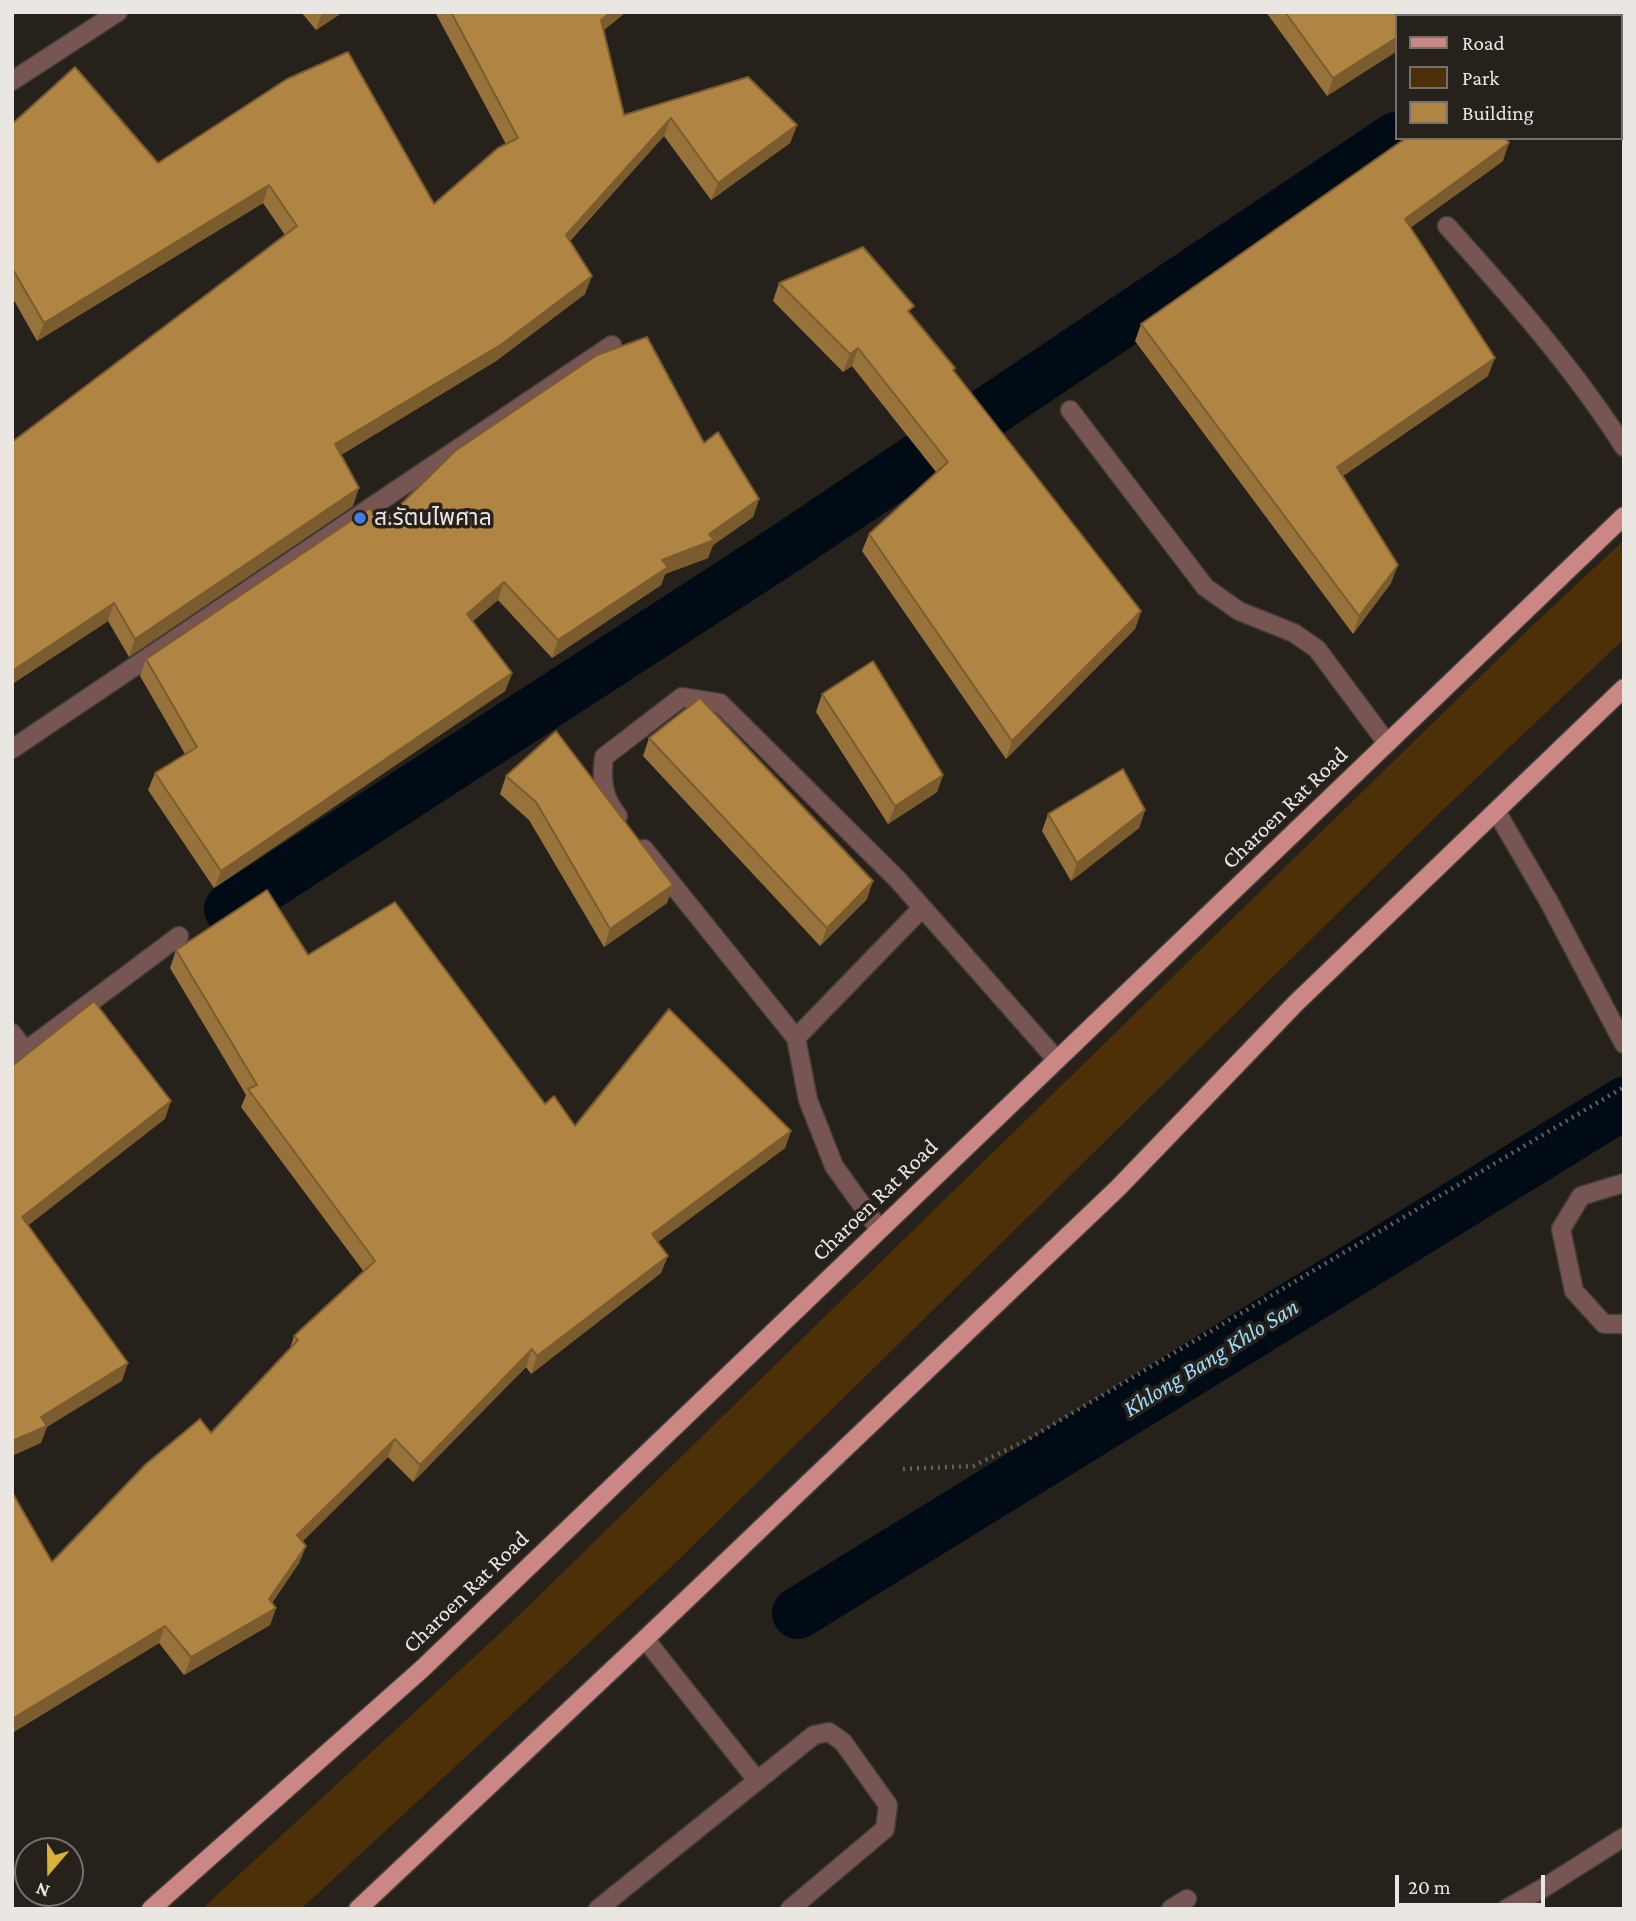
<!DOCTYPE html>
<meta charset="utf-8">
<style>
body{margin:0}
#map{position:relative;width:1636px;height:1921px;overflow:hidden;background:#27211b;font-family:"Crimson Pro",serif}
canvas{display:block}
.frame{position:absolute;inset:0;border:14px solid #eae6e2;pointer-events:none}
.legend{position:absolute;left:1395px;top:14px;width:228px;height:126px;box-sizing:border-box;background:#27211b;border:2px solid #75706b;margin:0;padding:9px 12px;list-style:none;font-size:21px;color:#eae6e2}
.legend li{display:flex;align-items:center;gap:14px;height:35px}
.legend b{width:35px;border:2px solid #75706b}
.north{position:absolute;left:14px;top:1837px;width:70px;height:70px;box-sizing:border-box;background:#27211b;border:2px solid #75706b;border-radius:50%;rotate:200deg;font-size:19px;font-weight:700;line-height:28px;text-align:center;color:#eae6e2}
.north::after{content:'';display:block;margin:auto;width:24px;height:32px;background:#dab333;clip-path:polygon(50% 0,100% 100%,50% 72%,0 100%)}
.scale{position:absolute;left:1395px;top:1875px;width:150px;height:32px;box-sizing:border-box;border:4px solid #eae6e2;border-top:0;padding-left:9px;font-size:21px;line-height:24px;white-space:nowrap;color:#eae6e2;-webkit-text-stroke:5px #27211b;paint-order:stroke}
</style>
<div id="map">
<canvas width="1636" height="1921"></canvas>
<div class="frame"></div>
<ul class="legend">
<li><b style="height:9px;background:#ca8783"></b>Road</li>
<li><b style="height:19px;background:#4d3008"></b>Park</li>
<li><b style="height:19px;background:#b08443"></b>Building</li>
</ul>
<div class="north">N</div>
<div class="scale">20 m</div>
</div>
<script>
const context = document.querySelector('canvas').getContext('2d');
context.lineJoin = 'round';
function fill(path, color) { context.fillStyle = color; context.fill(path, 'evenodd'); }
function strokePath(path, color, width, dash) { context.strokeStyle = color; context.lineWidth = width; context.lineCap = dash ? 'butt' : 'round'; context.setLineDash(dash || []); context.stroke(path); }
function label(font, color, halo, rows, align = 'center') {
  context.font = font + ' "Crimson Pro","Noto Sans Thai",serif'; context.lineWidth = 7; context.setLineDash([]); context.textBaseline = 'middle'; context.strokeStyle = halo; context.fillStyle = color; for (const [text, x, y, turn = 0] of rows) {
    context.save(); context.translate(x, y); context.rotate((+turn || 0) * Math.PI / 180); context.textAlign = isNaN(turn) ? turn : align; if (halo) context.strokeText(text, 0, 0); context.fillText(text, 0, 0); context.restore();
  }
}
fill(new Path2D(`
 M 1624,540 L 1624,639 L 1447,806 L 668,1570 L 301,1909 L 202,1909 L 511,1623 L 1529,629 Z`), '#4d3008');
strokePath(new Path2D(`
 M 1578,16 L 1584,12
 M 230,909 L 786,548 L 1396,138
 M 798,1613 L 1624,1103`), '#000b16', 52);
const lane = new Path2D(`
 M 1447,226 C 1511,297 1573,367 1624,447
 M 1070,410 L 1205,587 L 1239,611 L 1294,633 L 1317,649 L 1387,743
 M 1496,811 L 1548,900 L 1624,1044
 M 618,816 C 603,798 601,780 604,757 L 682,697 L 720,703 L 898,880 L 1057,1060
 M 644,849 L 796,1038 L 922,908
 M 796,1038 L 808,1100 L 834,1166 L 879,1229
 M 1624,1183 L 1581,1196 L 1561,1229 L 1574,1291 L 1604,1324 L 1624,1324
 M 645,1639 L 756,1779
 M 598,1909 L 814,1735 L 829,1732 L 843,1742 L 888,1805 L 885,1829 L 790,1909`);
const street = new Path2D(`
 M 12,81 L 118,12
 M 12,749 L 612,345
 M 12,1033 L 26,1052
 M 12,1061 L 179,936
 M 1171,1909 L 1187,1899
 M 1506,1909 L 1545,1887 L 1624,1837`);
const primary = new Path2D(`
 M 151,1909 L 422,1669 L 1624,516
 M 358,1909 L 645,1639 L 1118,1188 L 1296,1003 L 1624,688`);
strokePath(lane, '#423d37', 21);
strokePath(street, '#423d37', 21);
strokePath(primary, '#423d37', 21);
strokePath(new Path2D(`
 M 903,1469 L 973,1466 L 1025,1441 L 1624,1087`), '#66615c', 4.5, [2, 5]);
strokePath(lane, '#765553', 18);
strokePath(street, '#765553', 18);
strokePath(primary, '#ca8783', 18);
fill(new Path2D(`
 M 301,12 L 343,12 L 316,30 Z
 M 435,12 L 626,12 L 604,30 L 624,115 L 797,125 L 790,143 L 711,200 L 664,136 L 570,241 L 585,294 L 496,361 L 341,455 L 353,506 L 129,657 L 108,621 L 12,684 L 285,235 L 263,203 L 37,341 L 12,297 L 12,124 L 158,163 L 434,204 L 506,144 Z
 M 1266,12 L 1406,12 L 1327,96 Z
 M 1503,161 L 1410,228 L 1488,376 L 1343,476 L 1391,583 L 1353,634 L 1135,341 L 1141,324 Z
 M 779,283 L 911,315 L 1141,611 L 1135,629 L 1006,759 L 862,551 L 869,534 L 936,472 L 852,366 L 843,372 L 773,301 Z
 M 704,443 L 759,499 L 753,517 L 713,545 L 708,558 L 665,574 L 661,585 L 552,658 L 498,600 L 472,622 L 512,673 L 505,691 L 214,888 L 148,790 L 155,773 L 185,754 L 140,676 L 146,659 L 380,525 Z
 M 822,694 L 943,775 L 937,792 L 888,824 L 816,712 Z
 M 649,738 L 867,899 L 820,946 L 643,756 Z
 M 506,776 L 673,885 L 667,903 L 604,947 L 529,820 L 500,794 Z
 M 1145,810 L 1139,828 L 1071,881 L 1042,831 L 1048,814 Z
 M 176,950 L 308,955 L 545,1104 L 575,1126 L 791,1131 L 785,1148 L 658,1242 L 661,1273 L 531,1374 L 526,1367 L 413,1482 L 388,1457 L 302,1541 L 306,1546 L 299,1563 L 272,1603 L 276,1608 L 270,1625 L 184,1675 L 159,1643 L 12,1733 L 12,1492 L 52,1562 L 211,1433 L 290,1348 L 294,1336 L 364,1272 L 241,1107 L 246,1095 L 170,968 Z`), '#97723a');
fill(new Path2D(`
 M 322,12 L 343,12 L 316,30 Z
 M 611,12 L 626,12 L 595,37 L 601,20 Z
 M 1396,38 L 1396,52 L 1327,96 L 1333,78 Z
 M 671,118 L 664,136 L 559,252 L 566,235 Z
 M 797,125 L 790,143 L 711,200 L 718,183 Z
 M 1509,143 L 1503,161 L 1398,236 L 1405,219 Z
 M 269,185 L 263,203 L 37,341 L 44,323 Z
 M 592,276 L 585,294 L 496,361 L 329,462 L 335,444 Z
 M 858,348 L 852,366 L 843,372 L 850,354 Z
 M 1495,358 L 1488,376 L 1331,484 L 1337,467 Z
 M 359,488 L 353,506 L 129,657 L 135,639 Z
 M 759,499 L 753,517 L 713,545 L 708,558 L 665,574 L 661,585 L 552,658 L 558,640 L 662,560 L 709,534 Z
 M 1398,565 L 1391,583 L 1353,634 L 1359,616 Z
 M 504,582 L 498,600 L 460,632 L 467,614 Z
 M 114,603 L 108,621 L 12,684 L 12,671 Z
 M 1141,611 L 1135,629 L 1006,759 L 1012,741 Z
 M 512,673 L 505,691 L 214,888 L 221,871 Z
 M 943,775 L 937,792 L 888,824 L 895,806 Z
 M 1145,810 L 1139,828 L 1071,881 L 1077,863 Z
 M 873,881 L 867,899 L 820,946 L 827,928 Z
 M 673,885 L 667,903 L 604,947 L 610,929 Z
 M 171,1101 L 165,1119 L 16,1235 L 22,1217 Z
 M 791,1131 L 785,1148 L 646,1251 L 652,1234 Z
 M 668,1256 L 661,1273 L 531,1374 L 537,1356 Z
 M 532,1349 L 526,1367 L 413,1482 L 420,1465 Z
 M 128,1363 L 122,1381 L 47,1427 L 41,1443 L 12,1456 L 12,1441 L 41,1417 Z
 M 395,1439 L 388,1457 L 291,1553 L 297,1535 Z
 M 306,1546 L 299,1563 L 263,1615 L 276,1608 L 270,1625 L 184,1675 L 191,1657 L 269,1599 Z
 M 165,1626 L 159,1643 L 12,1733 L 12,1719 Z`), '#7b5c2f');
const building = new Path2D(`
 M 451,12 L 611,12 L 601,20 L 624,115 L 748,77 L 797,125 L 718,183 L 671,118 L 566,235 L 592,276 L 502,344 L 335,444 L 359,488 L 135,639 L 114,603 L 12,671 L 12,442 L 297,226 L 269,185 L 44,323 L 12,268 L 12,124 L 75,67 L 158,163 L 287,79 L 348,52 L 434,204 L 498,148 L 518,138 Z
 M 1285,12 L 1406,12 L 1408,16 L 1396,16 L 1396,38 L 1333,78 Z
 M 1406,138 L 1506,138 L 1509,143 L 1405,219 L 1495,358 L 1337,467 L 1398,565 L 1359,616 L 1141,324 Z
 M 863,247 L 914,306 L 908,311 L 955,368 L 953,370 L 1141,611 L 1012,741 L 869,534 L 948,462 L 858,348 L 850,354 L 779,283 Z
 M 647,337 L 704,443 L 718,432 L 759,499 L 709,534 L 714,540 L 662,560 L 668,567 L 558,640 L 504,582 L 467,614 L 512,673 L 221,871 L 155,773 L 197,747 L 146,659 L 370,508 L 380,525 L 455,451 L 597,355 Z
 M 873,661 L 943,775 L 895,806 L 822,694 Z
 M 700,698 L 873,881 L 827,928 L 649,738 Z
 M 556,731 L 673,885 L 610,929 L 536,802 L 506,776 Z
 M 1123,769 L 1145,810 L 1077,863 L 1048,814 Z
 M 267,890 L 308,955 L 395,902 L 545,1104 L 554,1096 L 575,1126 L 669,1009 L 791,1131 L 652,1234 L 668,1256 L 537,1356 L 532,1349 L 420,1465 L 395,1439 L 297,1535 L 306,1546 L 269,1599 L 276,1608 L 191,1657 L 165,1626 L 12,1719 L 12,1492 L 52,1562 L 146,1464 L 200,1419 L 211,1433 L 298,1340 L 294,1336 L 375,1261 L 248,1089 L 257,1085 L 176,950 Z
 M 94,1001 L 171,1101 L 22,1217 L 128,1363 L 41,1417 L 47,1426 L 12,1441 L 12,1066 Z`);
fill(building, '#b08443');
strokePath(building, '#7b5c2f', 2);
for (const [x, y, r, color] of [
 [360,518,7,"#3f7fe0"]
]) { const dot = new Path2D(); dot.arc(x, y, r, 0, 2 * Math.PI); context.fillStyle = color; context.fill(dot); strokePath(dot, '#27211b', 2.5); }
label('23px', '#eae6e2', '#27211b', [
 ["ส.รัตนไพศาล",374,518]
], 'left');
label('23px', '#eae6e2', '#27211b', [
 ["Charoen Rat Road",1285,808,-44],
 ["Charoen Rat Road",875,1200,-44],
 ["Charoen Rat Road",466,1592,-44]
]);
label('italic 24px', '#9ddcfb', '#27211b', [
 ["Khlong Bang Khlo San",1211,1358,-32]
]);
</script>
